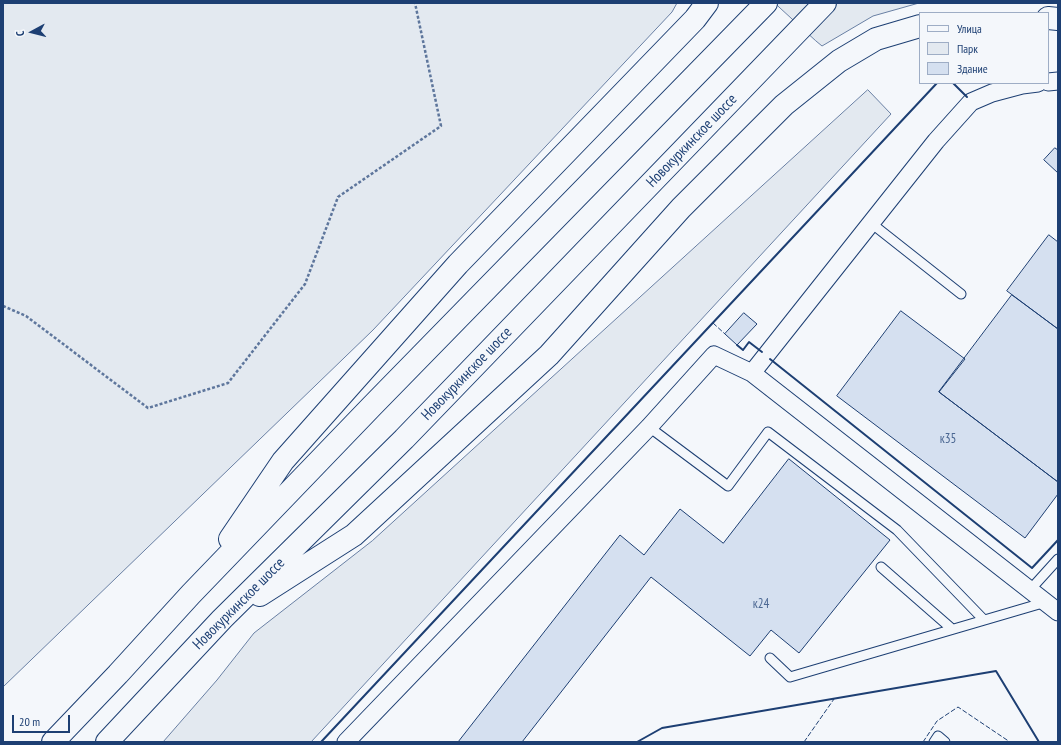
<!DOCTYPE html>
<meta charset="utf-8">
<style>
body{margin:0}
#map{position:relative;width:1061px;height:745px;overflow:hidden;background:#f4f7fb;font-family:"PT Sans Narrow",sans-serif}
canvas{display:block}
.frame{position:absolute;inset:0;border:4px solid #1d3f73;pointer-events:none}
.legend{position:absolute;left:919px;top:12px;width:130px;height:72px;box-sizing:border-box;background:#f4f7fb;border:1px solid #9eadc5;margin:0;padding:5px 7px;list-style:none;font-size:12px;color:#1d3f73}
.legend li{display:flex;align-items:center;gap:8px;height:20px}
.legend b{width:20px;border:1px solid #9eadc5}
.north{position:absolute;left:12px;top:12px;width:40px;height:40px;-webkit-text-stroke:3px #f4f7fb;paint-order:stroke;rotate:263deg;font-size:11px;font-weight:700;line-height:16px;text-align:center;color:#1d3f73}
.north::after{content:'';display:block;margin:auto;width:14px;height:18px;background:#1d3f73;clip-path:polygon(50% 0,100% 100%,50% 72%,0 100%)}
.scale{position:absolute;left:12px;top:715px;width:58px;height:18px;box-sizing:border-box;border:2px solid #1d3f73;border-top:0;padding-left:5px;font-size:12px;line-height:14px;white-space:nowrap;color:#1d3f73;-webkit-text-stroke:3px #f4f7fb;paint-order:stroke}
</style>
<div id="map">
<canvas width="1061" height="745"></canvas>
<div class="frame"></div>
<ul class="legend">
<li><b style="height:5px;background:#f4f7fb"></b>Улица</li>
<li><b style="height:11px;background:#e3e9f0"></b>Парк</li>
<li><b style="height:11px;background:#d5e0f0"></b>Здание</li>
</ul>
<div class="north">С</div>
<div class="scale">20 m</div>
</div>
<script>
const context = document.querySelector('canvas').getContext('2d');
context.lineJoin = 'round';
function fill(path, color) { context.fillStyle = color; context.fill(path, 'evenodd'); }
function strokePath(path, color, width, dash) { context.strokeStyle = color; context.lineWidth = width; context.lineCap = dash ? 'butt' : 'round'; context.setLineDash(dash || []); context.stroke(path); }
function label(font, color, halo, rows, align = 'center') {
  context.font = font + ' "PT Sans Narrow",sans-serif'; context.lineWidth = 3; context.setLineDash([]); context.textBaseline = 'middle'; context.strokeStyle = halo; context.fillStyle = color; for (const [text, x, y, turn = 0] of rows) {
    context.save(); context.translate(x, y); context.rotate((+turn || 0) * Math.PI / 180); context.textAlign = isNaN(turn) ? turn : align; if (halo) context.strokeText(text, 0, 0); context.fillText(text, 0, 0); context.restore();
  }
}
const green = new Path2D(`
 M 3,3 L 677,3 L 672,12 L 373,330 L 3,687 Z
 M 775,3 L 919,3 L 873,16 L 822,46 L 816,41 Z
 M 868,90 L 891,114 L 311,742 L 163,742 L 217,680 L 254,633 L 372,541 Z`);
fill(green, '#e3e9f0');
strokePath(green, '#687fa3', 1);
const building = new Path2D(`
 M 1055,148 L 1058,150 L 1058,173 L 1044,160 Z
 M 1049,235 L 1058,242 L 1058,329 L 1007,291 Z
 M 1012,295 L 1058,329 L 1058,482 L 939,392 Z
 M 901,311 L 965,359 L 939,392 L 1058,482 L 1058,494 L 1025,538 L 837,396 Z
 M 744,313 L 757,324 L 737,345 L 725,334 Z
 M 789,459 L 890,540 L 799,653 L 771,630 L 750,656 L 651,577 L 522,742 L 458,742 L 620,535 L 644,555 L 680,509 L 723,543 Z`);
fill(building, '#d5e0f0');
strokePath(building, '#1d3f73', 1);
const lane = new Path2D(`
 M 871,223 L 961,294
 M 649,427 L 728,486 L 768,432 L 897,530 L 984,620
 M 881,567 L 952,629
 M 1030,590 L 1058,559
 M 770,658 L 790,677 L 1046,602
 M 934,742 L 938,736 L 945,742`);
const street = new Path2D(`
 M 1048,82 L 1058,81
 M 752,373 L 936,141 L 971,102 L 992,93 L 1022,85 L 1038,83
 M 346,742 L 649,427 L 714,355 L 752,373 L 1058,612`);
const secondary = new Path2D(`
 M 1048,18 L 1058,19
 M 230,539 L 283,461 L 458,264 L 695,19 L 707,3
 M 260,595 L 354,535 L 549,355 L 681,208 L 784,105 L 839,61 L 876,39 L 920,26
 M 53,742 L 118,674 L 191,594 L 372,406 L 766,3
 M 107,742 L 222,619 L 404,439 L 825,3`);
strokePath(lane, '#1d3f73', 11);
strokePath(street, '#1d3f73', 19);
strokePath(secondary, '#1d3f73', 24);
strokePath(new Path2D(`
 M 3,306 L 26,316 L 148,408 L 228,383 L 305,284 L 338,197 L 441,126 L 415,3`), '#5e769c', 2.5, [3, 2]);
strokePath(lane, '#f4f7fb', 9);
strokePath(street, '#f4f7fb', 17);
strokePath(secondary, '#f4f7fb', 22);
strokePath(new Path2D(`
 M 713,323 L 725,334
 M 804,742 L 834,699
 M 923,742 L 937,721 L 958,707 L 1010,742`), '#1d3f73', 1, [5, 2]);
strokePath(new Path2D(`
 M 953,83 L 967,97
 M 737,345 L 743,350 L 749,342 L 762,352
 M 770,359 L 1032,568 L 1058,540
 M 321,742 L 937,83
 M 637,742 L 662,728 L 996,671 L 1039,742`), '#1d3f73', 2);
label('13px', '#4b6792', null, [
 ["к35",948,439],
 ["к24",761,604]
]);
label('15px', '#1d3f73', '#f4f7fb', [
 ["Новокуркинское шоссе",692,141,-46],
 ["Новокуркинское шоссе",467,374,-46],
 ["Новокуркинское шоссе",239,604,-45]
]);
</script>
